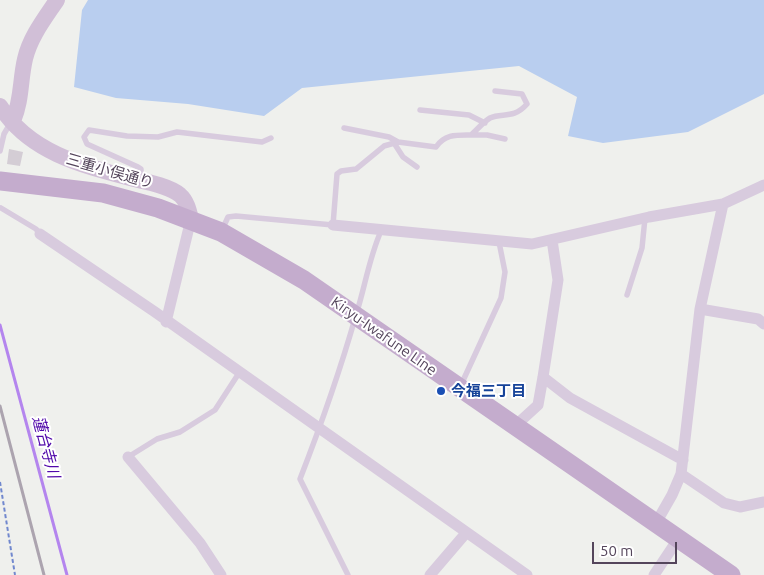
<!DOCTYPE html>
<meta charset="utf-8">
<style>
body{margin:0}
#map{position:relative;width:764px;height:575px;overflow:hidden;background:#eff0ed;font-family:Ubuntu,sans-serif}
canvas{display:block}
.scale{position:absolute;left:592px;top:542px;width:85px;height:22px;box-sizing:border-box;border:2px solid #54455b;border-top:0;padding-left:6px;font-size:15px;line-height:18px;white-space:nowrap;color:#54455b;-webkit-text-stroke:4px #fff;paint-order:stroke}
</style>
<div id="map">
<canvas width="764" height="575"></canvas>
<div class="scale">50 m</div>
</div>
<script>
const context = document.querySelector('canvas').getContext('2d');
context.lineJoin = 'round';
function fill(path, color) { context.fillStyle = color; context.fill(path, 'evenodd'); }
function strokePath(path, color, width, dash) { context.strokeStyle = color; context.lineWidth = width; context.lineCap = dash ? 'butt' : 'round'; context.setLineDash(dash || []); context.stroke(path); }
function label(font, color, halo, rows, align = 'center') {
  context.font = font + ' Ubuntu,"Noto Sans JP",sans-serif'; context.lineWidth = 4; context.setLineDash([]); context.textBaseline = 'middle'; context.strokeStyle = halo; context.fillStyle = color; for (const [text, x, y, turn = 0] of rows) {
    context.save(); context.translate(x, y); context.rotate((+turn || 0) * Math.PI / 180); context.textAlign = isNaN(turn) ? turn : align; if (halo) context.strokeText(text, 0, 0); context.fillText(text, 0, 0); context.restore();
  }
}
fill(new Path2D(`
 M 88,0 L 764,0 L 764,94 L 688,132 L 603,143 L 568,136 L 577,97 L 519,66 L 302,88 L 264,116 L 188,104 L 116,98 L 74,87 L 82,10 Z`), '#b9ceef');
strokePath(new Path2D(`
 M 0,325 L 67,575`), '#b485ee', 3);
fill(new Path2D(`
 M 9,149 L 23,152 L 20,166 L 7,164 Z`), '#d4cdd5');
strokePath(new Path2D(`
 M 0,482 L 15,575`), '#7188ce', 2, [4, 2.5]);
strokePath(new Path2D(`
 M 420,110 L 469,115 L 485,123
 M 344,128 L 389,137 L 398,142
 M 471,135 L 487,135 L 505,139
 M 394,143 L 403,157 L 417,167
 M 0,151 L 4,134 L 11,122
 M 141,178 L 141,169 L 138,167 L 87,144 L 84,137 L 89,130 L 127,136 L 158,137 L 177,132 L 262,142 L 271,138
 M 1,208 L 36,229 L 40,234
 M 222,230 L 228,217 L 236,216 L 333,225 L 337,174 L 341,171 L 356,169 L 384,146 L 398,142 L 436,147 C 445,134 456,135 471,135 C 477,130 483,122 490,118 C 502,112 513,120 527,104 L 522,94 L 495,91
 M 627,295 L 642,248 L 645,218
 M 461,385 L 501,298 L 505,272 L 499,242
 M 128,457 L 157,439 L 180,432 L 215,410 L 239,373
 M 348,575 L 300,479 C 321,425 340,371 356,315 C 365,287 369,258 381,231`), '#d8cbde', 5.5);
strokePath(new Path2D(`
 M 333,225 L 532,244 L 649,217 L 723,204 L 764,185
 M 40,234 L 155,312 L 527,575
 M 700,309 L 758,319 L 764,324
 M 166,322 L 191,219
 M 543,377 L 570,398 L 683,460
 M 515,426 L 538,405 L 543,377 L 558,280 L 552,240
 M 128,457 L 200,543 L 221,575
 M 681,474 L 724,503 L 740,507 L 764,502
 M 656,523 L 672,495 L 681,474 L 700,309 L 723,204
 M 430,575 L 466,533
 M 654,575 L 678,539`), '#d8cbde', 11);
strokePath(new Path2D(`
 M 0,106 C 29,153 84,166 134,179 C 148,182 169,186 180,195 C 187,201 189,211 191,219
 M 13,121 C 22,100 20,80 25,59 C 30,37 45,18 57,0`), '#d1bfd7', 16);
strokePath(new Path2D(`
 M 0,181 L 103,193 L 158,208 L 221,232 L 304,280 L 731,575`), '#c4accd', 19);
strokePath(new Path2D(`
 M 0,406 L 44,575`), '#aca4af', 3);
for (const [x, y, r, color] of [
 [441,391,5,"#1a4fb4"]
]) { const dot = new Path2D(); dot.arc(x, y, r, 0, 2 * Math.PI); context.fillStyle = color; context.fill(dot); strokePath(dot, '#fff', 2); }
label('15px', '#54455b', '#fff', [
 ["三重小俣通り",110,171,16],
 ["Kiryu-Iwafune Line",384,336,35]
]);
label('bold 15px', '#164399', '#fff', [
 ["今福三丁目",451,391]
], 'left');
label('italic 16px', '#5109aa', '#fff', [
 ["蓮台寺川",46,447,75]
]);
</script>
